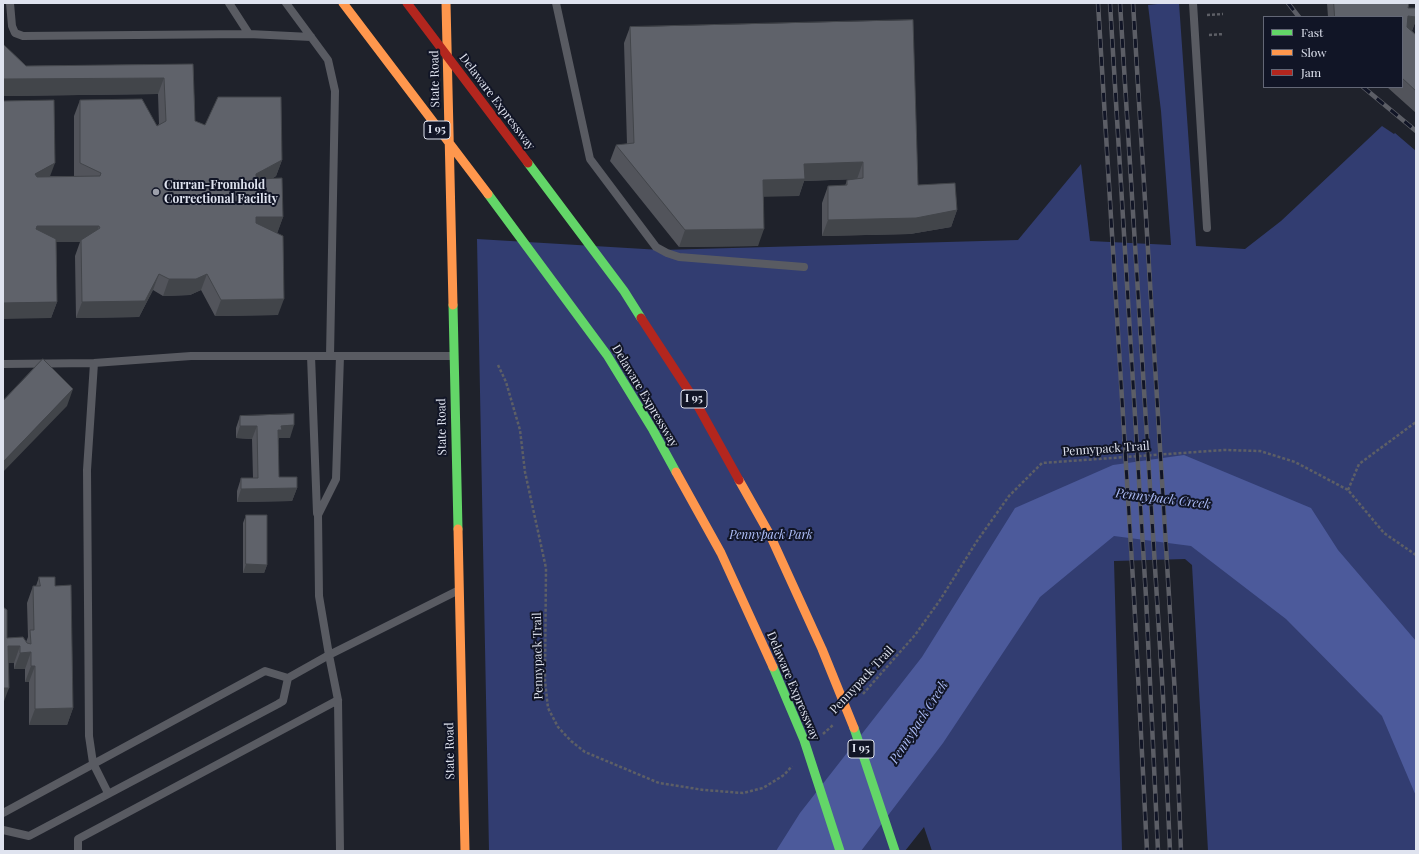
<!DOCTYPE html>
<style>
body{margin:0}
#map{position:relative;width:1419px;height:854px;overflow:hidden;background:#1f222b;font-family:"Playfair Display",serif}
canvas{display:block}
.frame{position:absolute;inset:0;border:4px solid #dfe3ef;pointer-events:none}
.legend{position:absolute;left:1263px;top:16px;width:140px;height:72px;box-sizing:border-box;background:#111526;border:1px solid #636776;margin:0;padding:5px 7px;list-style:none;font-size:12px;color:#dfe3ef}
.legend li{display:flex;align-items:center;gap:8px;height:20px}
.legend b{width:20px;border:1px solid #636776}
</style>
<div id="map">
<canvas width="1419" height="854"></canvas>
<div class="frame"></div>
<ul class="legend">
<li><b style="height:5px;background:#63d668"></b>Fast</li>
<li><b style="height:5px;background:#ff974d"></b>Slow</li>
<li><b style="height:5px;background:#b3261e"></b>Jam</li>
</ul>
</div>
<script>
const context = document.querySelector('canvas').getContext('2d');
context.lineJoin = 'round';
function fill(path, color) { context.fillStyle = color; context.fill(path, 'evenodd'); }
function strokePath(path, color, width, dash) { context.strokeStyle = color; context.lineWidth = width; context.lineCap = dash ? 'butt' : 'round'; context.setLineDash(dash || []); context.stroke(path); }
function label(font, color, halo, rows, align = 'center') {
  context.font = font + ' "Playfair Display",serif'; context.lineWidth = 4; context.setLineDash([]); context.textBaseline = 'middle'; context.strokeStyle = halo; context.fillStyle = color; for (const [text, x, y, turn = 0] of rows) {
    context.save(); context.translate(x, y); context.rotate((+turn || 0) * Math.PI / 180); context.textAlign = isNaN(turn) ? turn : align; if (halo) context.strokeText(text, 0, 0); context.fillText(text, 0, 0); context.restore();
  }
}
fill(new Path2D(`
 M 1167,3 L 1179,3 L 1196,246 L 1245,249 L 1281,221 L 1382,126 L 1394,134 L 1395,133 L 1416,151 L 1416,851 L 1208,851 L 1192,565 L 1185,559 L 1114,561 L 1122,851 L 932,851 L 924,827 L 905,851 L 489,851 L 477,239 L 661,250 L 1018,240 L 1081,164 L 1090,241 L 1171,245 L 1161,111 L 1148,5 Z`), '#323d71');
fill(new Path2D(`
 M 1184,455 L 1311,508 L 1338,550 L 1416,641 L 1416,796 L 1382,716 L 1286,619 L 1191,546 L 1114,536 L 1040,597 L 943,743 L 861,851 L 776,851 L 800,813 L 922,657 L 1015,508 L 1113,465 Z`), '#4c5a9b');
strokePath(new Path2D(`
 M 1207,15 L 1223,14
 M 1209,35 L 1224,34
 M 498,365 L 506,382 L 520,430 L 525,472 L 546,568 L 545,681 L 548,708 L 558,727 L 571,741 L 585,752 L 659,783 L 704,790 L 743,793 L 763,788 L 784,775 L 792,766
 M 1348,490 L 1359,464 L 1416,422
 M 863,694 L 915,635 L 940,600 L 977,541 L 1009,496 L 1042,463 L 1224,450 L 1260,451 L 1295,462 L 1348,490 L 1384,533 L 1416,555
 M 823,734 L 833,725`), '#5d5f66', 2.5, [3, 2]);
strokePath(new Path2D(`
 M 10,3 L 12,26 L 15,33 L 23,36 L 249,34 L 311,37
 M 229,3 L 249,34
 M 286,3 L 328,60 L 335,91 L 330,356
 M 556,3 L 590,159 L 656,247 L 667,253 L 679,257 L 804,267
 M 1193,3 L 1207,228
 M 311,356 L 317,513
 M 340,356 L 336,479 L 318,515 L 319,596 L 329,655 L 457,591
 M 94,363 L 87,470 L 89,736 L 93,763 L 108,793
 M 3,364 L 94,363 L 191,356 L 453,356
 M 3,813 L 265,671 L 288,678 L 329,655 L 338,700 L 340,851
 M 3,830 L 29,836 L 278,704 L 283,701 L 288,678
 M 78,851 L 78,839 L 338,700`), '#595b62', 8);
strokePath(new Path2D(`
 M 528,163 L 624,291 L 641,318
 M 488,194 L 607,355 L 653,430 L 676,472
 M 453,305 L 458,529
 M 773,667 L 804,740 L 840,851
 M 854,728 L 895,851`), '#63d668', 9);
strokePath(new Path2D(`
 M 343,3 L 488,194
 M 446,3 L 453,305
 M 676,472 L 721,553 L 773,667
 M 739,480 L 770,535 L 822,649 L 854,728
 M 458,529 L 465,851`), '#ff974d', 9);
strokePath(new Path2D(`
 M 407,3 L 528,163
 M 641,318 L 694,399 L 739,480`), '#b3261e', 9);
const rail = new Path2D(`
 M 1098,3 L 1134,597 L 1147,851
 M 1110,3 L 1146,597 L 1158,851
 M 1120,3 L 1163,696 L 1170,851
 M 1133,3 L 1175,695 L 1181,851
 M 1288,3 L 1299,17
 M 1363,87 L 1416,131`);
strokePath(rail, '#5c5e66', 4.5);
strokePath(rail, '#111526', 3, [9]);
fill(new Path2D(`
 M 1327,3 L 1409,3 L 1408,8 L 1416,8 L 1416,20 L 1412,31 L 1416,35 L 1416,113 L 1387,87 L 1402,87 L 1402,17 L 1328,17 Z
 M 630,27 L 918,185 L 957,210 L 951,227 L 910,234 L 822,236 L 822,203 L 828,186 L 845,186 L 847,180 L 857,179 L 804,181 L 799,196 L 763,196 L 758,246 L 679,247 L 610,161 L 616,145 L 627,144 L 624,43 Z
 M 3,44 L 26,66 L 193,64 L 195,121 L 282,160 L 276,176 L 273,178 L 283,217 L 277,233 L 278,315 L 215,316 L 201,290 L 190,295 L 163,296 L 153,290 L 139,317 L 76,318 L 75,256 L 80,242 L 56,242 L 57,302 L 51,318 L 50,176 L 74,176 L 74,116 L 80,100 L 157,126 L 159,124 L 158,94 L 3,96 Z
 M 240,416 L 290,438 L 279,438 L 278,440 L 279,477 L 297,488 L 292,501 L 237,502 L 237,491 L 241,478 L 253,478 L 252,439 L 236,438 L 236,428 Z
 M 246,515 L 267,565 L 264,573 L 243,573 L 243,523 Z
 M 39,577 L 55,586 L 73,708 L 67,725 L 29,725 L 29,682 L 25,682 L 25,669 L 14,669 L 14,663 L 9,663 L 7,638 L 26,642 L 28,637 L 27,603 L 33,586 L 36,586 Z`), '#52545b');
fill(new Path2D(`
 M 1408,16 L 1416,17 L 1416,20 L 1411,33 L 1402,33 Z
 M 164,78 L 158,94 L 3,96 L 3,79 Z
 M 282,160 L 276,176 L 250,191 L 256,174 Z
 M 863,162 L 857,179 L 804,181 L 799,196 L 757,197 L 763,180 L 804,164 Z
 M 55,163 L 49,179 L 29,191 L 35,174 Z
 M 957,210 L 951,227 L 910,234 L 822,236 L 828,220 Z
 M 256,217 L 283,217 L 277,234 L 250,234 Z
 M 37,226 L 99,226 L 93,242 L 81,240 L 80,242 L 31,242 L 30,246 Z
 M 764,229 L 758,246 L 679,247 L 685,230 Z
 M 159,274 L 153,290 L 139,317 L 76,318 L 82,302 Z
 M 207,274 L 201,290 L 190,295 L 163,296 L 169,279 Z
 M 284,299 L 278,315 L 215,316 L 221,300 Z
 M 57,302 L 51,318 L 3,319 L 3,303 Z
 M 73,389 L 67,406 L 3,472 L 3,462 Z
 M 294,425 L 290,438 L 279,438 L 277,443 L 278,430 L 281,426 Z
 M 240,426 L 257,426 L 252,439 L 236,438 Z
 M 297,488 L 292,501 L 237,502 L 241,489 Z
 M 246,564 L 267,565 L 264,573 L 243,573 Z
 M 8,646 L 20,646 L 14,663 L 3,663 Z
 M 31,652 L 25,669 L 14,669 L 20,653 Z
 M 31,666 L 35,666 L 29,682 L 25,682 Z
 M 3,688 L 9,688 L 3,704 Z
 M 73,708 L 67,725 L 29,725 L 35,709 Z`), '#42454a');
const building = new Path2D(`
 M 1334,3 L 1409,3 L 1408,8 L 1416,8 L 1416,17 L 1408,16 L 1407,27 L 1416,35 L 1416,91 L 1402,78 L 1402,17 L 1335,17 Z
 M 913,20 L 918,185 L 955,183 L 957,210 L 916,218 L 828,220 L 828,186 L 847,185 L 847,180 L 863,178 L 863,162 L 804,164 L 805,179 L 763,180 L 764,229 L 685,230 L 616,145 L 634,143 L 630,27 Z
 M 3,44 L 26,66 L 193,64 L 195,121 L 205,125 L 218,97 L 281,97 L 282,160 L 256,174 L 256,179 L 282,178 L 283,217 L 256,217 L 256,223 L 283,236 L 284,299 L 221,300 L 207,274 L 196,279 L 169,279 L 159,274 L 145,301 L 82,302 L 81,240 L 100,228 L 99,226 L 37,226 L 36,229 L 56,239 L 57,302 L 3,303 L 3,101 L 54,100 L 55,163 L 35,174 L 37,177 L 100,176 L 101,173 L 80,163 L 80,100 L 142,99 L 157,126 L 166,121 L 164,78 L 3,79 Z
 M 43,359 L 73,389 L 3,462 L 3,401 Z
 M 294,414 L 294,425 L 281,426 L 282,430 L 278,430 L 279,477 L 297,477 L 297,488 L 241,489 L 241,478 L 258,478 L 257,426 L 240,426 L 240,416 Z
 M 246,515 L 267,515 L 267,565 L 246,564 Z
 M 39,577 L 55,577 L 55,586 L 71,585 L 73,708 L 35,709 L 35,666 L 31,666 L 31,652 L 20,653 L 20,646 L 8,646 L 9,688 L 3,688 L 3,607 L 7,610 L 7,638 L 23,637 L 27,643 L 31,644 L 30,630 L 34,630 L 33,586 L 40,586 Z`);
fill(building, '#5f626a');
strokePath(building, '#42454a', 1);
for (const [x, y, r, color] of [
 [156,192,4,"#9c9faa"]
]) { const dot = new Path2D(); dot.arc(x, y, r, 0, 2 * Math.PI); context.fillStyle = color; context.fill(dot); strokePath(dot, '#111526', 1.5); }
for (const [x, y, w] of [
 [437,130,26],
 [694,399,26],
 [861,749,26]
]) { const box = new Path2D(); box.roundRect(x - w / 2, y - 9, w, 18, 3); context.fillStyle = '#111526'; context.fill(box); strokePath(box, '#dfe3ef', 1); }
label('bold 11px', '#dfe3ef', null, [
 ["I 95",437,130],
 ["I 95",694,399],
 ["I 95",861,749]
]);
label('12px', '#dfe3ef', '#111526', [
 ["State Road",435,79,-91],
 ["Delaware Expressway",497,102,53],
 ["Delaware Expressway",645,396,59],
 ["State Road",442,427,-91],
 ["Pennypack Trail",1106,449,-4],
 ["Pennypack Trail",538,656,-91],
 ["Pennypack Trail",862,680,-47],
 ["Delaware Expressway",793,686,67],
 ["State Road",450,751,-91]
]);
label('bold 12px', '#dfe3ef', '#111526', [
 ["Curran-Fromhold",164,185],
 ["Correctional Facility",164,199]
], 'left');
label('italic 12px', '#b2c2fd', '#111526', [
 ["Pennypack Park",771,535]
]);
label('italic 13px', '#abbbf6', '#111526', [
 ["Pennypack Creek",1163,499,7],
 ["Pennypack Creek",919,722,-57]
]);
</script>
